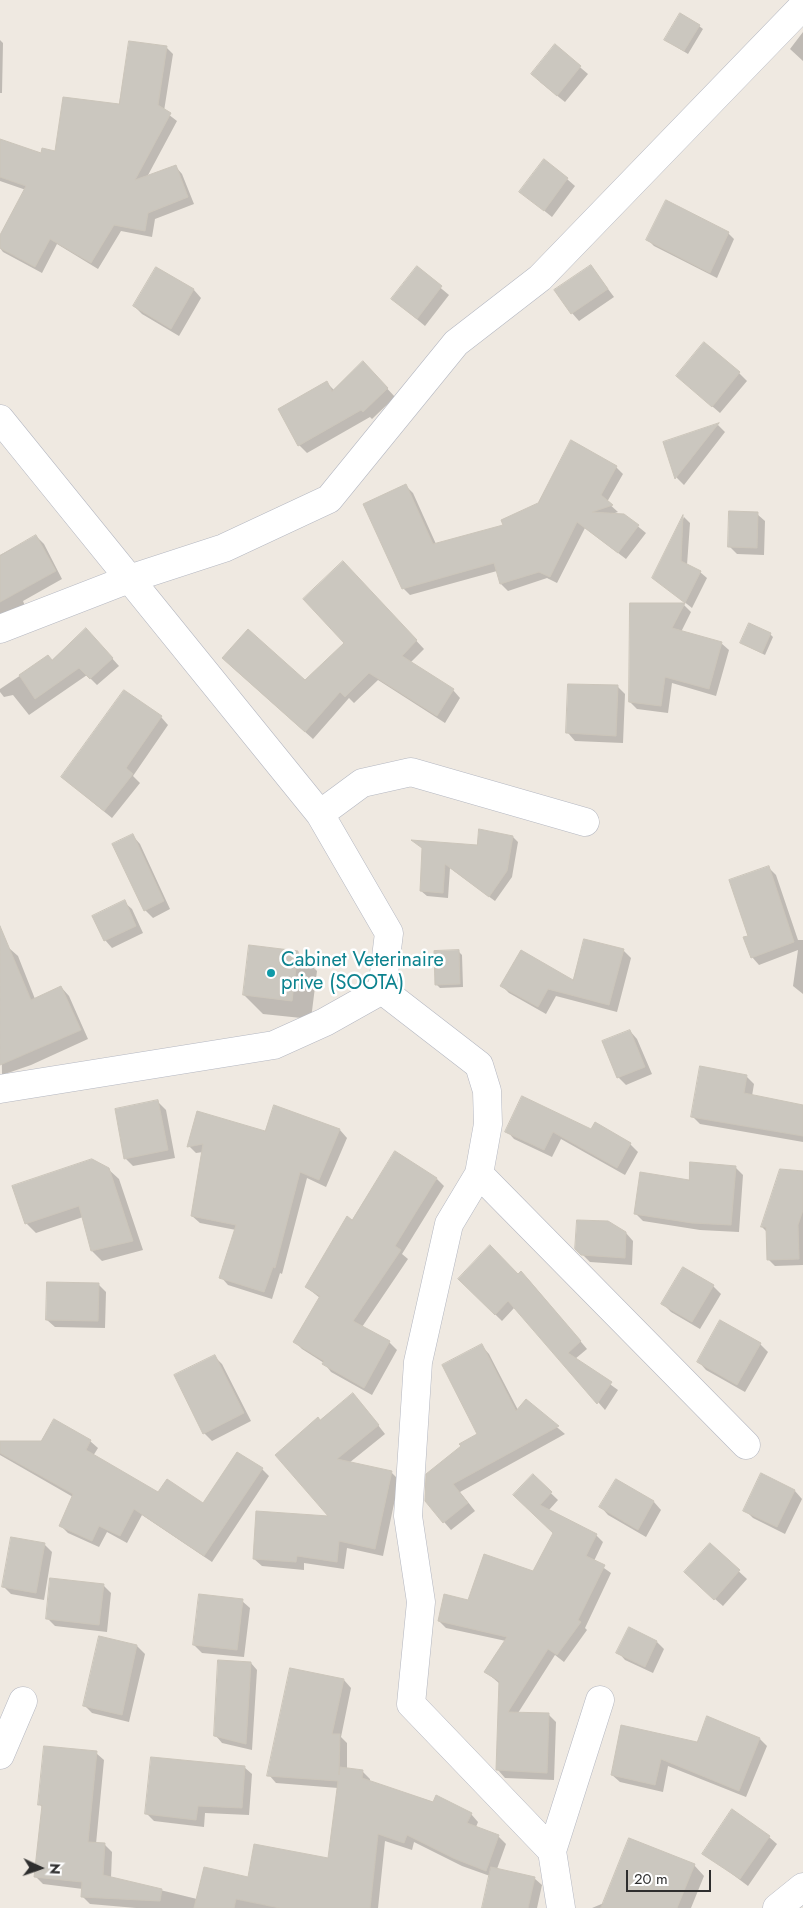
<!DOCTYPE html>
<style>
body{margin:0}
#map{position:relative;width:803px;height:1908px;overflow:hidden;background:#efe9e1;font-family:Jost,sans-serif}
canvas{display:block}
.north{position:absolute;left:15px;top:1843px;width:50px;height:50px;-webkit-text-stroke:4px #fff;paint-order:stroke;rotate:93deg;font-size:14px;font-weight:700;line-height:20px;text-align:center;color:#2e2e2e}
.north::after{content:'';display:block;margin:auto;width:18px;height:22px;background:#2e2e2e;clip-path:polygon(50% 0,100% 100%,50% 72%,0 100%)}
.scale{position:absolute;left:626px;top:1870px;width:85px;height:22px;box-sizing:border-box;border:2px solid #2e2e2e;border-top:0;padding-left:6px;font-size:15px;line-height:18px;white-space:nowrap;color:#2e2e2e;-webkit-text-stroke:4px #fff;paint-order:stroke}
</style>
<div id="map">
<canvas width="803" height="1908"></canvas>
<div class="north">N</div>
<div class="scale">20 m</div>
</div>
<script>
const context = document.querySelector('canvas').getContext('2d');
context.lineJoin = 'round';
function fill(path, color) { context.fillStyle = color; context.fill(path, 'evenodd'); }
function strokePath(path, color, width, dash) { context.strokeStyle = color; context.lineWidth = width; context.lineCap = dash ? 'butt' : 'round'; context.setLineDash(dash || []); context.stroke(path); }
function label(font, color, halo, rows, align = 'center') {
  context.font = font + ' Jost,sans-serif'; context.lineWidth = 5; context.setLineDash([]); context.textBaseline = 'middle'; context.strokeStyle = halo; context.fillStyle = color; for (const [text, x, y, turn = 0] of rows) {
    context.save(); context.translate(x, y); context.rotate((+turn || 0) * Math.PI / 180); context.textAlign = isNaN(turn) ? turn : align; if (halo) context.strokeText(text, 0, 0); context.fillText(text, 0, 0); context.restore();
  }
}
fill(new Path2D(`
 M 699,26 L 703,29 L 688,54 L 670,43 Z
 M 803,32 L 803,61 L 790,49 Z
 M 0,40 L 3,43 L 2,93 L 0,93 Z
 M 555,46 L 588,74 L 565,102 L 540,82 Z
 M 166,47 L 173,54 L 164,111 L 177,121 L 147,177 L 176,167 L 182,174 L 194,204 L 155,219 L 152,237 L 121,231 L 98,269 L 57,244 L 42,273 L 3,252 L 0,248 L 0,238 L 26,190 L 0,181 L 0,154 L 42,155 L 56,152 L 120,106 Z
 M 567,179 L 575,186 L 552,217 L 521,192 Z
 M 728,233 L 734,239 L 717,278 L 654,246 L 648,240 Z
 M 591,266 L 614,297 L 579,321 L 572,313 Z
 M 157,268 L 194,290 L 201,298 L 179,336 L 142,314 L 134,306 Z
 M 417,268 L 449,295 L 425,326 L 401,306 Z
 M 370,370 L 395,397 L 372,419 L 370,417 L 307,453 L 299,445 L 327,383 L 334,390 Z
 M 739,373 L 747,381 L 720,413 L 677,376 Z
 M 718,425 L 725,432 L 684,485 L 677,478 L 665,443 Z
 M 616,467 L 623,474 L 607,502 L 618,512 L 612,514 L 624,515 L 646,533 L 626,559 L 585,528 L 557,583 L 547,578 L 508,591 L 501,584 L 497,571 L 410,595 L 403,588 L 406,486 L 413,493 L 436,544 L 505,526 Z
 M 757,514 L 765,521 L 764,555 L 737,554 L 729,546 Z
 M 684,517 L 690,523 L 687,565 L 700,572 L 707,578 L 692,608 L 654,578 Z
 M 36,536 L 44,544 L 62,579 L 23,601 L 25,606 L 0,616 L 0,555 Z
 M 350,570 L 424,649 L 410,663 L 453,690 L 460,698 L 445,723 L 378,680 L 354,703 L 349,698 L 313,739 L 231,666 L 305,682 L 346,643 Z
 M 684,605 L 691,612 L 681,632 L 721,643 L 729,650 L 716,696 L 672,683 L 668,713 L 637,709 L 630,702 Z
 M 770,634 L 773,637 L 765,655 L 741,643 Z
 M 93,637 L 119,666 L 97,685 L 87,675 L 29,715 L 13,695 L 4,697 L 0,692 L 0,689 L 48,657 L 52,661 Z
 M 617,686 L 625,694 L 623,743 L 575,741 L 568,733 Z
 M 161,717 L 168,725 L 133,776 L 140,783 L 112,818 L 62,777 Z
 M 133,836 L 140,844 L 170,909 L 153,918 L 145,910 Z
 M 513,837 L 518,842 L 512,877 L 495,901 L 450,868 L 448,898 L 427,896 L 421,891 L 424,849 L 414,841 L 478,846 Z
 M 768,867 L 776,875 L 798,940 L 803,940 L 803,994 L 793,986 L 798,950 L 759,965 L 752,957 L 749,936 Z
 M 124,902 L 132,909 L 143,933 L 112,948 L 105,940 Z
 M 9,948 L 18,956 L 35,999 L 61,987 L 69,996 L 88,1039 L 31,1065 L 2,1075 L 0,951 Z
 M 623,950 L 631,958 L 617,1012 L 556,996 L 546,1014 L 509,993 L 502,986 L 574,982 Z
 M 458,951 L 462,955 L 463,987 L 440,988 L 436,984 Z
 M 298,952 L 317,971 L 311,1019 L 263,1014 L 244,995 Z
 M 630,1031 L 637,1039 L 652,1074 L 626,1085 L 618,1077 Z
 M 746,1076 L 754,1084 L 752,1096 L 803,1107 L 803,1142 L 700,1124 L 692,1116 Z
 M 158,1102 L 166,1110 L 175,1158 L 133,1166 L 125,1158 Z
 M 275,1106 L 340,1130 L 347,1138 L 326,1187 L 307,1178 L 282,1274 L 280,1273 L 272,1299 L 228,1285 L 221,1277 L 236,1230 L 200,1223 L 192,1216 L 203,1152 L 196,1153 L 189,1146 L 266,1132 Z
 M 507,1131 L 592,1131 L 630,1144 L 638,1152 L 625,1175 L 561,1139 L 552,1157 L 514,1139 Z
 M 735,1167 L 743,1175 L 739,1232 L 700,1230 L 643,1221 L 635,1213 Z
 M 108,1169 L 119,1179 L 143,1250 L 102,1261 L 92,1251 L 83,1217 L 36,1233 L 26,1223 Z
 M 803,1172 L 803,1265 L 775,1266 L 768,1259 L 767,1232 L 762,1227 Z
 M 437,1179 L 444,1186 L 402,1254 L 408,1259 L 362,1327 L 389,1342 L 397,1350 L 372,1395 L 331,1372 L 324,1363 L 302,1349 L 295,1342 L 320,1298 L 306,1287 L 353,1222 Z
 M 626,1233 L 633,1241 L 632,1265 L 590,1262 L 576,1248 Z
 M 518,1275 L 528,1279 L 587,1349 L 575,1359 L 618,1390 L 605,1410 L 515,1307 L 502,1321 L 459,1279 Z
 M 98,1284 L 106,1292 L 105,1328 L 55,1327 L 47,1320 Z
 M 713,1286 L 721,1294 L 700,1329 L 671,1312 L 663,1304 Z
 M 760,1344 L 768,1352 L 745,1392 L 706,1370 L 699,1362 Z
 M 482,1346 L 489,1354 L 518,1410 L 526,1401 L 565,1434 L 460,1492 L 475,1511 L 451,1530 L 426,1501 L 479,1434 Z
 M 215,1357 L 222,1364 L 251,1421 L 212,1441 L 204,1433 Z
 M 360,1402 L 385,1434 L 349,1463 L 392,1473 L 399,1480 L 383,1556 L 347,1548 L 344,1569 L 304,1563 L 304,1570 L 262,1566 L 254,1559 L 331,1518 L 320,1421 Z
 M 90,1441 L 98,1448 L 93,1456 L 159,1494 L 203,1505 L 262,1469 L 269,1476 L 212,1562 L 142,1515 L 127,1543 L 107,1532 L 99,1547 L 68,1533 L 61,1526 L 73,1497 L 0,1455 L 0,1442 Z
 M 762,1475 L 795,1491 L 802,1499 L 785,1534 L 753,1518 L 745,1510 Z
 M 533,1476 L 558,1500 L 549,1510 L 596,1535 L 603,1542 L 594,1561 L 611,1573 L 585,1628 L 587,1630 L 564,1662 L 555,1655 L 518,1713 L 549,1715 L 556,1722 L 554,1780 L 505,1778 L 498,1770 L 500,1684 L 486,1672 L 506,1641 L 446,1628 L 439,1621 L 468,1601 L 534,1573 L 554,1533 L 515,1495 Z
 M 616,1481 L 654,1502 L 661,1510 L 646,1537 L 608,1515 L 601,1507 Z
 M 44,1544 L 52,1552 L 44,1600 L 11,1594 L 4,1587 Z
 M 710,1545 L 747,1579 L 723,1606 L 693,1580 Z
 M 103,1585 L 111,1593 L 107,1632 L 55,1626 L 47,1618 Z
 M 242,1601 L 250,1608 L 244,1657 L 202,1653 L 194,1645 Z
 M 100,1637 L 137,1646 L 145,1654 L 129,1722 L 92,1713 L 84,1705 Z
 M 657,1642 L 664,1649 L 653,1673 L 625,1660 L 618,1652 Z
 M 251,1663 L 257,1670 L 252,1750 L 222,1743 L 216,1736 Z
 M 344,1680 L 351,1688 L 341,1737 L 347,1743 L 347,1769 L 362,1771 L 370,1779 L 370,1782 L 471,1814 L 478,1822 L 476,1827 L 498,1836 L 506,1844 L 497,1869 L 534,1878 L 542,1885 L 537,1908 L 484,1908 L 490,1876 L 462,1866 L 414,1842 L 412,1850 L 385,1841 L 378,1908 L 136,1908 L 90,1904 L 82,1896 L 83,1889 L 43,1884 L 35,1876 L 43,1808 L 39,1804 L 96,1753 L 104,1760 L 96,1844 L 104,1844 L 112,1852 L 111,1878 L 197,1899 L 249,1879 L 329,1860 L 338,1788 L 276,1783 L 269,1775 Z
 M 760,1739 L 767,1746 L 746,1797 L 668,1766 L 663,1792 L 620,1782 L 612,1775 L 697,1743 Z
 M 244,1767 L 252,1774 L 249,1815 L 205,1813 L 204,1827 L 154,1821 L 146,1813 Z
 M 769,1837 L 777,1844 L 748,1886 L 704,1853 Z
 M 694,1865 L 704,1876 L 691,1908 L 592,1908 Z`), '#0003');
const building = new Path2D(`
 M 680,13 L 700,25 L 684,51 L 664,40 Z
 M 129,41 L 167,46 L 158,105 L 171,113 L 135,180 L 176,165 L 188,197 L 148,213 L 145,231 L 114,225 L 91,263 L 50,239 L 35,267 L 0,248 L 0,235 L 26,186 L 0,177 L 0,139 L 41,153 L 42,148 L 55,151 L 63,97 L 119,104 Z
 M 555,44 L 581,66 L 557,96 L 531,74 Z
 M 544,159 L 568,178 L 544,211 L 519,192 Z
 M 666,200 L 729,232 L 710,273 L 646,240 Z
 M 591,265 L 608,289 L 571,314 L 554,290 Z
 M 417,266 L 442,286 L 417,319 L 391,299 Z
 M 156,267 L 194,289 L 171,329 L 133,306 Z
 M 704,342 L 740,372 L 712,407 L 676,376 Z
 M 363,361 L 388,388 L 363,412 L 361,410 L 298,446 L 278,409 L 327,381 L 332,391 Z
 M 719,423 L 675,479 L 663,442 Z
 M 571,440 L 617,466 L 601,495 L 613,505 L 592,512 L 624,514 L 639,525 L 618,553 L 577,522 L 550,577 L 539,572 L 500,584 L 494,563 L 402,589 L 363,504 L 406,484 L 433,544 L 503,525 L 501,520 L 538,503 Z
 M 729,511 L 758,512 L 757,548 L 728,547 Z
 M 683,515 L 681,561 L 701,571 L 685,603 L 652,578 Z
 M 36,535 L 56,571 L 0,602 L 0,556 Z
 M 343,561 L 417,640 L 402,656 L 454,689 L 437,716 L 369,673 L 345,697 L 340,692 L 305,732 L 222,658 L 248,629 L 305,680 L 344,643 L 303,599 Z
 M 630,603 L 685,603 L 672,628 L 722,642 L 709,689 L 665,677 L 661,706 L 629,702 Z
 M 749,623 L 771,633 L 762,653 L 740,643 Z
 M 86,628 L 113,658 L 90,679 L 79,668 L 35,699 L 19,675 L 48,655 L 52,660 Z
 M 568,684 L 618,685 L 616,736 L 566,733 Z
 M 124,690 L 162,716 L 126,768 L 133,774 L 104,811 L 61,777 Z
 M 479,829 L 513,836 L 507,871 L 489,897 L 445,864 L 443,893 L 420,891 L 422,848 L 411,840 L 477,845 Z
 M 133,834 L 164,901 L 144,911 L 112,844 Z
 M 769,866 L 794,942 L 751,958 L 743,937 L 748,936 L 729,880 Z
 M 125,900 L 136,926 L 104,941 L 92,916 Z
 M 0,926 L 31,1000 L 61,986 L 81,1030 L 0,1065 Z
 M 584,939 L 624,949 L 609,1005 L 548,989 L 538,1007 L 500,986 L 521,950 L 573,980 Z
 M 249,945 L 298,951 L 292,1001 L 243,995 Z
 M 459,950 L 460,984 L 435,985 L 434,951 Z
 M 630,1030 L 645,1067 L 617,1078 L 602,1041 Z
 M 700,1066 L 747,1075 L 744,1093 L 803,1105 L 803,1136 L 691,1117 Z
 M 522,1096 L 591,1129 L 595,1122 L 631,1143 L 617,1168 L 553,1132 L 544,1150 L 505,1132 Z
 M 158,1100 L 168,1150 L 124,1159 L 115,1109 Z
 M 274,1105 L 340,1129 L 319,1180 L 300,1172 L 275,1268 L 273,1267 L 264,1292 L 219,1278 L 236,1225 L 191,1216 L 203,1144 L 187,1147 L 197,1111 L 265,1131 Z
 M 395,1151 L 437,1178 L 395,1246 L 401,1250 L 353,1321 L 390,1341 L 364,1388 L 322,1364 L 324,1361 L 293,1342 L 320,1296 L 305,1287 L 347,1216 L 352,1220 Z
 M 92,1159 L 109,1168 L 133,1241 L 91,1251 L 79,1206 L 25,1224 L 12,1186 Z
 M 690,1162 L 736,1166 L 731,1225 L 692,1223 L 634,1214 L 640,1172 L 689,1180 Z
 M 780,1169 L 803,1171 L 803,1210 L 798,1225 L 799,1259 L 767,1260 L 766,1227 L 761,1227 Z
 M 577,1220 L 608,1221 L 626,1232 L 625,1258 L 581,1255 L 575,1249 Z
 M 490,1245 L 518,1274 L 521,1271 L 581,1341 L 568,1353 L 612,1382 L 597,1404 L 508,1301 L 495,1315 L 458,1279 Z
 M 683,1267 L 714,1285 L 692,1322 L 661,1304 Z
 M 47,1282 L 99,1283 L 98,1321 L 46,1320 Z
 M 720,1320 L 761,1343 L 737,1385 L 697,1362 Z
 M 482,1344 L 516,1411 L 526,1399 L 559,1426 L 453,1484 L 468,1503 L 443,1523 L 425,1501 L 426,1474 L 461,1446 L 459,1444 L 477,1434 L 442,1365 Z
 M 215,1355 L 244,1413 L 203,1434 L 174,1375 Z
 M 353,1393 L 379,1425 L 337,1459 L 392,1471 L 375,1549 L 339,1541 L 337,1562 L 297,1556 L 296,1562 L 253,1559 L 256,1511 L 328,1516 L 275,1455 L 318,1417 L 320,1420 Z
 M 54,1419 L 91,1440 L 86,1450 L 158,1492 L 167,1479 L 203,1503 L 237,1452 L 263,1468 L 204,1556 L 134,1509 L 120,1536 L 99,1526 L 92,1541 L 59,1526 L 73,1494 L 0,1453 L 0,1441 L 41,1441 Z
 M 761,1473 L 795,1490 L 777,1527 L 743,1511 Z
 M 533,1474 L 552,1492 L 540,1505 L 597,1534 L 586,1556 L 605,1565 L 578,1620 L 581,1622 L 557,1655 L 548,1649 L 508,1712 L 549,1713 L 547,1773 L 496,1770 L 499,1681 L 484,1672 L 507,1637 L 438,1621 L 444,1594 L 468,1600 L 484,1554 L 533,1571 L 553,1533 L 513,1495 Z
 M 616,1479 L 654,1501 L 638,1530 L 599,1507 Z
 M 11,1537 L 45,1543 L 36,1593 L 2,1587 Z
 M 710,1543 L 740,1570 L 714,1600 L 684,1572 Z
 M 50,1578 L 104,1584 L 99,1625 L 46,1619 Z
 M 199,1594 L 243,1599 L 237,1650 L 193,1645 Z
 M 629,1627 L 657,1641 L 645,1667 L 616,1653 Z
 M 99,1636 L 137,1645 L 122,1715 L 83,1706 Z
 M 218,1660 L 251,1662 L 246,1744 L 214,1736 Z
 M 290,1668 L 344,1679 L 332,1734 L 340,1734 L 339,1775 L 340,1767 L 363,1770 L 362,1778 L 433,1802 L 436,1795 L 472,1813 L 467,1823 L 499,1835 L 486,1871 L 453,1858 L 407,1835 L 404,1843 L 378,1834 L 370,1908 L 280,1908 L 236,1899 L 234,1908 L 194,1908 L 204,1867 L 248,1877 L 254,1844 L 328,1858 L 338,1781 L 267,1776 Z
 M 707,1716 L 760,1738 L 739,1791 L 661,1759 L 655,1785 L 611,1775 L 621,1725 L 697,1742 Z
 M 44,1746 L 97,1751 L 88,1842 L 105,1843 L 103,1875 L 162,1889 L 160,1901 L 81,1897 L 82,1882 L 34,1877 L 42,1805 L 38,1805 Z
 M 151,1757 L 245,1766 L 242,1808 L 198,1806 L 196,1820 L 145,1814 Z
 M 732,1809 L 770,1836 L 740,1879 L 702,1854 Z
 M 629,1838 L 695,1864 L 677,1908 L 601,1908 Z
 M 491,1867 L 535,1877 L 528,1908 L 482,1908 Z`);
fill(building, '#cbc7bf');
strokePath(building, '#cbc5ba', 1);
const minor = new Path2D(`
 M 0,419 L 320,814 L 389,933 L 382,990 L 325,1022 L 274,1045 L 0,1089
 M 0,629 L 129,579 L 224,548 L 329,499 L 456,343 L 540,278 L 803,6
 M 320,814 L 362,783 L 411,772 L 585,822
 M 382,990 L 479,1065 L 487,1091 L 488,1124 L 479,1174 L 449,1224 L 418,1362 L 408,1516 L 421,1602 L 411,1704 L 552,1851
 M 479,1174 L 746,1445
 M 0,1755 L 23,1701
 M 561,1908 L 552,1851 L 600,1700
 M 777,1908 L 803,1887`);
strokePath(minor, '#b4b7c1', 29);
strokePath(minor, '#fff', 28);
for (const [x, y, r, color] of [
 [271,973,5,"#0f9aa8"]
]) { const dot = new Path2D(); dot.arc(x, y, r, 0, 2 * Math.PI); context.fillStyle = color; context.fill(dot); strokePath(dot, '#fff', 2); }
label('20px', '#0d838f', '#fff', [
 ["Cabinet Veterinaire",281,961],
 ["prive (SOOTA)",281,984]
], 'left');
</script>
